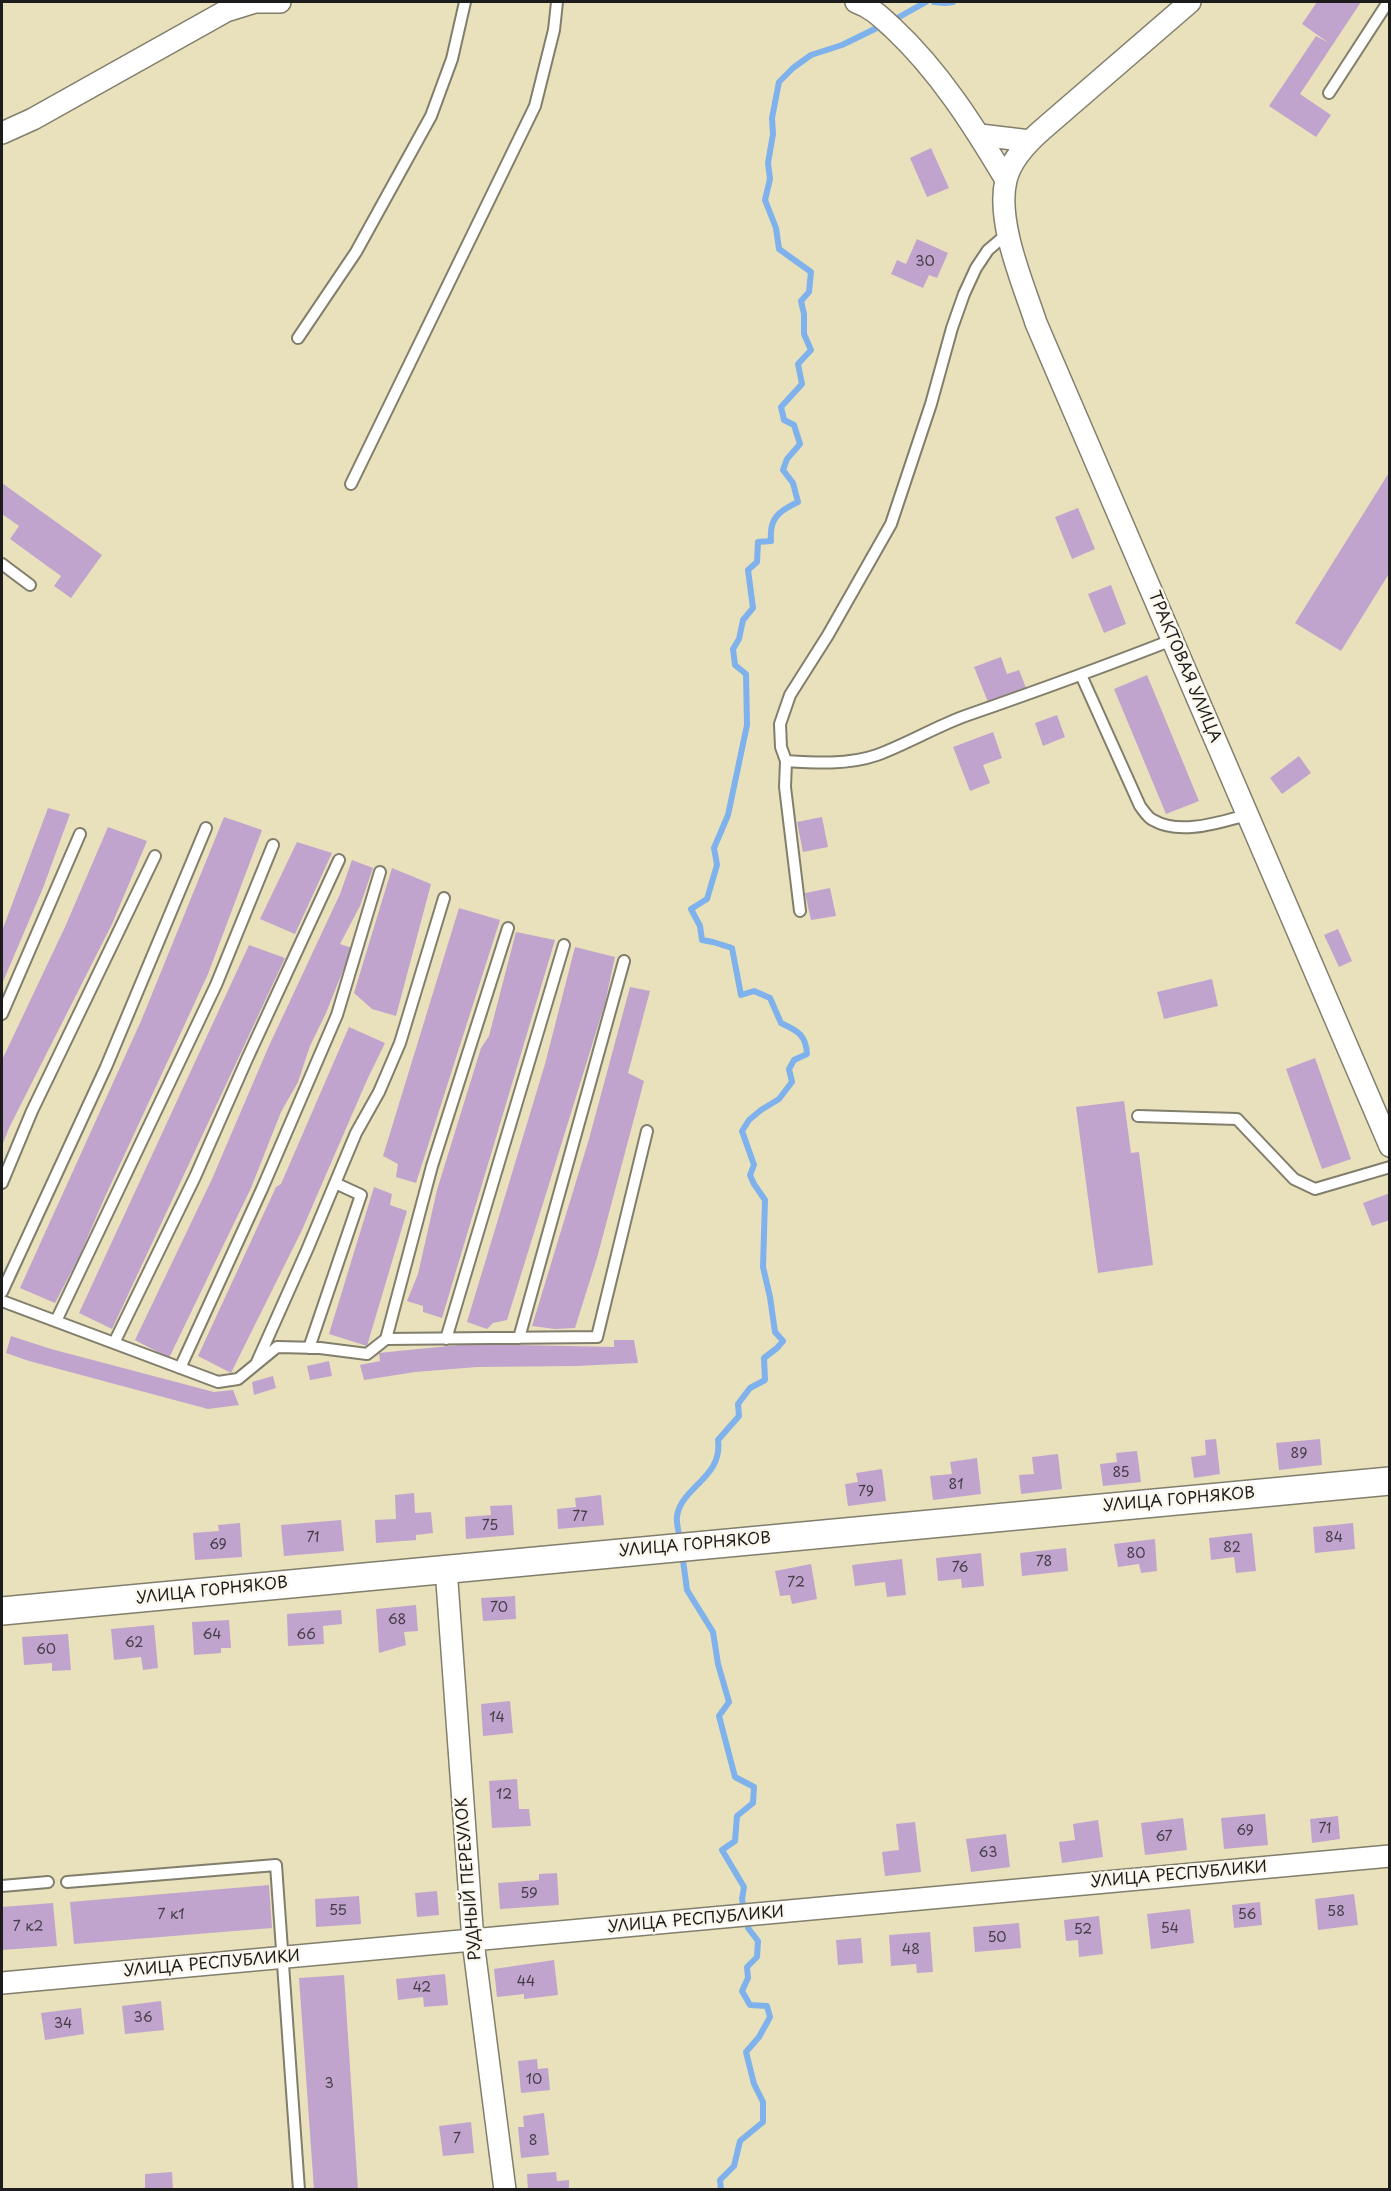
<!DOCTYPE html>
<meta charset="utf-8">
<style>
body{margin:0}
#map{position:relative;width:1391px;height:2191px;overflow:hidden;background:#e8e1bc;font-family:"Playpen Sans",sans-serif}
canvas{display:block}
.frame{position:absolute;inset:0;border:3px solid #1c1c1c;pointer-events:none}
</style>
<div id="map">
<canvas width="1391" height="2191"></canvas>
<div class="frame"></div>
</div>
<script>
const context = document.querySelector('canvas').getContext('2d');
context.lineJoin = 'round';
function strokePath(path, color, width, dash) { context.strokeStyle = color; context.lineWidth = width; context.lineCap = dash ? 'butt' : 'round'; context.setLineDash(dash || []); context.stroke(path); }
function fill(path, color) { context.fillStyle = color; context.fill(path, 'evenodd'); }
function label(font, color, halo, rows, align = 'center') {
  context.font = font + ' "Playpen Sans",sans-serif'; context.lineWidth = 5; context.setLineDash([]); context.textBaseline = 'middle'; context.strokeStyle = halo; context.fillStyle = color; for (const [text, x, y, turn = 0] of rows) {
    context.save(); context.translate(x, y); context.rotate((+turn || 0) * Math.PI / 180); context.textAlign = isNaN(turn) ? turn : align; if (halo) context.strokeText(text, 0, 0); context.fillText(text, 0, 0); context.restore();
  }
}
strokePath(new Path2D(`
 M 934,2 L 945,3 L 953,2
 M 892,21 L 926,2
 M 680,1540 C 679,1533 676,1523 677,1516 C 682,1486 723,1478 718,1440 L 739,1416 L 738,1404 L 750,1388 L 765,1380 L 764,1358 L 777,1348 L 783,1341 L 775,1332 L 770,1297 L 763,1267 L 765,1200 L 754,1184 L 750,1175 L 754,1165 L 742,1131 L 749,1120 L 761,1110 L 779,1099 L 792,1082 L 789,1069 L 794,1060 L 807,1054 C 806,1035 798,1031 781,1023 L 770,998 L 754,991 L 741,995 L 732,948 L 713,942 L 702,940 L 700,926 L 691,909 L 707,899 L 717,865 L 714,848 L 728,815 L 747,725 L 746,674 L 735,665 L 733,649 L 739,639 L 743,620 L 753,608 L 748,570 L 757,562 L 758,542 L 771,541 C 769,518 779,511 798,502 L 793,483 L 783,470 L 787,459 L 800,444 L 794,425 L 784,420 L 781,407 L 802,384 L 798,364 L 811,350 L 804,334 L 804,314 L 801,301 L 809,292 L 811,272 L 779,249 L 776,228 L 765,200 L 770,179 L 768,163 L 773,134 L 772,118 L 779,82 L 793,68 L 811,55 L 842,45 L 883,25
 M 682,1553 L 687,1590 L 713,1632 L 718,1664 L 729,1702 L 719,1716 L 735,1777 L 754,1787 L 753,1803 L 737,1816 L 735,1841 L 722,1850 L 744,1887 L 742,1899 L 748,1928 L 758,1941 L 757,1957 L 747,1967 L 748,1978 L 742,1991 L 750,2005 L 767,2006 L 770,2017 L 759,2037 L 746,2052 L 754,2084 L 763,2102 L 763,2122 L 740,2141 L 734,2166 L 720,2180 L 721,2190`), '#7fb2ec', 6);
fill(new Path2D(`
 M 1317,2 L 1361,2 L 1300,94 L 1331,115 L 1316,137 L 1269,106 L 1316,36 L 1329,43 L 1302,24 Z
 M 931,148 L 949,188 L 927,197 L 910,158 Z
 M 917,239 L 948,253 L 937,278 L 929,275 L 923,288 L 891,274 L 897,260 L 906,264 Z
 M 1390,471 L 1390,572 L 1341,651 L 1295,623 Z
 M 2,483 L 102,555 L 71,598 L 54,586 L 61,576 L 10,539 L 19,526 L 2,514 Z
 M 1078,508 L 1095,549 L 1072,559 L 1055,517 Z
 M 1111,585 L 1126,624 L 1104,633 L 1088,594 Z
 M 1001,657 L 1007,674 L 1019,670 L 1026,688 L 988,702 L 974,667 Z
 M 1147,675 L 1199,801 L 1166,814 L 1114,689 Z
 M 1057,715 L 1065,737 L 1043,746 L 1035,723 Z
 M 993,732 L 1002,758 L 983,765 L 990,783 L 970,791 L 953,747 Z
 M 1299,756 L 1311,773 L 1282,794 L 1270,778 Z
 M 48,808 L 70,814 L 43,888 L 2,984 L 2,931 Z
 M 224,817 L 262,830 L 208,974 L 104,1199 L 79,1257 L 55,1303 L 20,1288 L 141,1021 Z
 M 822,817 L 828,847 L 803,852 L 797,822 Z
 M 108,827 L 147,841 L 112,924 L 9,1128 L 2,1146 L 2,1060 L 65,927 Z
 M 297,842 L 332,853 L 295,934 L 260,919 Z
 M 352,860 L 373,868 L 360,906 L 340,944 L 352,948 L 326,1013 L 310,1046 L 298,1082 L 281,1112 L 251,1188 L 169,1358 L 135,1340 L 212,1179 L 268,1048 L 340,894 Z
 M 392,868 L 431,884 L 396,1016 L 372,1009 L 354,993 Z
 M 830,888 L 836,916 L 811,920 L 805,893 Z
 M 459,908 L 500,920 L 416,1183 L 396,1177 L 398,1164 L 383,1156 Z
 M 1338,929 L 1352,961 L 1339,967 L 1324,935 Z
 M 516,932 L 555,940 L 442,1318 L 423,1312 L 423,1306 L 407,1301 L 418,1274 L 437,1190 L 481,1048 L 489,1036 Z
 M 249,945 L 285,958 L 112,1329 L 79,1313 Z
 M 575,947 L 615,957 L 605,1003 L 507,1320 L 493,1323 L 487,1329 L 467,1322 L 545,1064 Z
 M 1212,979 L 1218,1006 L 1164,1019 L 1157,992 Z
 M 630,987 L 650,991 L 628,1073 L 644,1081 L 597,1258 L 575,1328 L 555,1329 L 532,1326 L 589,1139 Z
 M 349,1027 L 385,1043 L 367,1080 L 302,1230 L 231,1373 L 198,1356 L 276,1187 L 281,1184 Z
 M 1315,1058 L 1351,1159 L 1322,1169 L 1286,1069 Z
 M 1124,1101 L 1131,1153 L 1139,1152 L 1153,1265 L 1098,1273 L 1076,1107 Z
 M 374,1187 L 392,1194 L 390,1205 L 407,1211 L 367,1346 L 329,1334 Z
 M 1390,1193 L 1390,1220 L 1372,1226 L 1363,1203 Z
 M 11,1336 L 51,1349 L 214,1392 L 233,1390 L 239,1405 L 208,1409 L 29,1361 L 6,1353 Z
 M 614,1340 L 634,1340 L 638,1363 L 577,1366 L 477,1367 L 415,1372 L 364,1380 L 360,1365 L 380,1361 L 379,1353 L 408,1350 L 470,1344 L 614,1347 Z
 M 329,1361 L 332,1376 L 310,1380 L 307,1366 Z
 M 273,1376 L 276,1388 L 254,1395 L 252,1382 Z
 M 1216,1439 L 1220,1474 L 1194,1478 L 1191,1457 L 1206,1455 L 1205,1440 Z
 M 1320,1439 L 1322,1465 L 1279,1470 L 1276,1443 Z
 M 1137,1451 L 1141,1482 L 1103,1486 L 1100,1464 L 1117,1462 L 1116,1453 Z
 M 1058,1454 L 1062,1489 L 1021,1494 L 1019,1475 L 1034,1474 L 1032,1457 Z
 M 977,1458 L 981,1494 L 933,1500 L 930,1476 L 952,1474 L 950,1462 Z
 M 882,1469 L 886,1501 L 848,1506 L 845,1484 L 858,1482 L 856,1473 Z
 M 414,1493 L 415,1513 L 431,1512 L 433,1533 L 416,1535 L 416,1540 L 376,1543 L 375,1520 L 396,1519 L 395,1495 Z
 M 601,1495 L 604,1525 L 558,1529 L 557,1509 L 576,1507 L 575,1498 Z
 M 512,1505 L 514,1535 L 466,1539 L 465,1517 L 491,1515 L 490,1506 Z
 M 341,1520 L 344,1551 L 284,1556 L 281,1525 Z
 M 240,1523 L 242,1557 L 195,1560 L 193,1533 L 219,1531 L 218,1525 Z
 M 1353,1523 L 1355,1549 L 1315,1553 L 1313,1527 Z
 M 1252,1533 L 1256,1571 L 1236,1573 L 1234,1557 L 1211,1560 L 1209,1538 Z
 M 1155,1539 L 1157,1571 L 1141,1573 L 1139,1564 L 1118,1567 L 1114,1544 Z
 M 1066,1548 L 1068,1571 L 1022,1576 L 1020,1553 Z
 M 981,1553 L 984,1586 L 962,1588 L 961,1579 L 938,1581 L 936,1558 Z
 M 902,1559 L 906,1595 L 887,1597 L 885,1582 L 855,1586 L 852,1565 Z
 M 811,1564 L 817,1599 L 792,1604 L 790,1595 L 780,1596 L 775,1571 Z
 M 515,1596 L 516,1619 L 483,1621 L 481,1598 Z
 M 416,1605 L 418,1631 L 404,1632 L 406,1645 L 379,1653 L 376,1609 Z
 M 341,1610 L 342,1624 L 323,1626 L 324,1644 L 288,1646 L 287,1614 Z
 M 229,1620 L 231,1648 L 221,1648 L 221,1653 L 194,1655 L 192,1622 Z
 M 154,1625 L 158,1668 L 143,1670 L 141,1657 L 114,1660 L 111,1629 Z
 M 68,1634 L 71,1670 L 52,1671 L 52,1663 L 24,1665 L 22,1637 Z
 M 510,1701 L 513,1733 L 483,1736 L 481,1704 Z
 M 517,1779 L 519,1809 L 529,1809 L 531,1826 L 492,1828 L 489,1781 Z
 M 1265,1814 L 1268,1845 L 1224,1849 L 1221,1818 Z
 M 1338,1816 L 1340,1839 L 1312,1843 L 1310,1819 Z
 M 1183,1818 L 1187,1850 L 1145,1855 L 1141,1823 Z
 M 1098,1820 L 1103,1857 L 1062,1863 L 1059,1842 L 1075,1840 L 1073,1824 Z
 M 915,1822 L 921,1872 L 885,1876 L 882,1852 L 899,1850 L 896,1824 Z
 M 1006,1834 L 1010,1867 L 971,1872 L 966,1839 Z
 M 557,1873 L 559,1905 L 500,1909 L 498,1883 L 539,1880 L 539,1874 Z
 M 269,1885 L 272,1928 L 74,1944 L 70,1902 Z
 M 437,1891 L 439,1915 L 417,1917 L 415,1893 Z
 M 1354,1894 L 1358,1925 L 1318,1930 L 1315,1899 Z
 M 359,1896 L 361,1924 L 316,1927 L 315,1899 Z
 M 1260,1902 L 1262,1925 L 1234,1928 L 1232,1905 Z
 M 53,1903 L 57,1946 L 2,1950 L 2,1907 Z
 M 1190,1909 L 1194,1943 L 1151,1949 L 1147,1914 Z
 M 1099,1916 L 1103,1954 L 1079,1957 L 1078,1940 L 1066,1941 L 1064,1920 Z
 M 1019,1923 L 1021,1948 L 975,1952 L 973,1927 Z
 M 930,1932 L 933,1972 L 917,1973 L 916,1964 L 891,1966 L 889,1935 Z
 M 861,1938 L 863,1963 L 838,1965 L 836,1940 Z
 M 554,1960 L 558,1995 L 524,1999 L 524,1994 L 497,1997 L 494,1969 Z
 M 445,1974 L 448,2005 L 424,2007 L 423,1997 L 398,2000 L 396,1979 Z
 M 344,1975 L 358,2190 L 314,2190 L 299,1978 Z
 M 161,2001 L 164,2030 L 125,2034 L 122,2006 Z
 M 81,2008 L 84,2034 L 45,2040 L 41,2013 Z
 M 537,2059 L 538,2069 L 548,2068 L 550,2090 L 521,2093 L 518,2061 Z
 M 544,2113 L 549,2155 L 521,2158 L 518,2127 L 524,2127 L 523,2116 Z
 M 471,2122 L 474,2153 L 443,2156 L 439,2126 Z
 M 172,2172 L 173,2190 L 145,2190 L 145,2174 Z
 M 556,2172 L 557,2181 L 569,2180 L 569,2190 L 528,2190 L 527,2174 Z`), '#c1a4cd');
const service = new Path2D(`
 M 1329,93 L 1388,2
 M 1007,234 L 988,250 L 976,268 L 964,294 L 952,328 L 931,404 L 891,524 L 828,635 L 790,695 L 780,724 L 781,747 L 786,761 C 816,763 848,765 877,755 C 907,744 935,727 965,716 C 1034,692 1103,667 1172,640
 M 298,338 L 356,252 L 431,116 L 452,59 L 465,2
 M 351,484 L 535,106 L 554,30 L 557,2
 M 2,564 L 30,585
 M 1081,675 L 1140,806 C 1144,811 1148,818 1153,820 C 1180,836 1220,822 1247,815
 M 786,761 L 785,787 L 800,911
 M 2,1014 L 80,834
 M 1138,1116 L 1237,1119 L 1294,1179 L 1315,1189 L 1390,1167
 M 2,1183 L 32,1111 L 155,856
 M 2,1292 L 106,1067 L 206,828
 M 2,1301 L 218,1382 L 238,1379 L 277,1347 L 320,1348 L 367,1354 L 386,1339 L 597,1337 L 647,1131
 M 56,1321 L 216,985 L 273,845
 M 519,1338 L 624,961
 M 386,1339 L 432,1166 L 508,928
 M 446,1339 L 564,945
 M 114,1343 L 195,1177 L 247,1059 L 339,860
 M 309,1348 L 361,1195 L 335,1183
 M 257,1362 L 307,1250 L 356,1133 L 379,1092 L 400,1043 L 444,898
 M 180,1368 L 262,1189 L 337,1015 L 380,872
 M 67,1882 L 276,1865 L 299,2190
 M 2,1886 L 48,1882`);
const minor = new Path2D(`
 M 856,2 C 871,7 881,17 893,28 C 939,71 974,126 1006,180
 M 1190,2 L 1043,129 C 1028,142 1011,159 1006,180 C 996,222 1023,283 1036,323 L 1390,1146
 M 2,133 L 33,119 L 226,11 L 255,2 L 280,2
 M 980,135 L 1030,141
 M 446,1568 L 473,1941 L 505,2190
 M 2,1983 L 1390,1856`);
const tertiary = new Path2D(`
 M 2,1611 L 1390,1481`);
strokePath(service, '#827e6c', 14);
strokePath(minor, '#827e6c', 24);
strokePath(tertiary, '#827e6c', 30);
strokePath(service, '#fff', 10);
strokePath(minor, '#fff', 21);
strokePath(tertiary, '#fff', 27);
label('14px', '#453e48', null, [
 ["30",925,262],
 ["89",1299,1454],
 ["85",1121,1473],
 ["81",956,1485],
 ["79",866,1492],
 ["77",580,1517],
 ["75",490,1526],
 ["71",313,1538],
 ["84",1334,1538],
 ["69",218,1545],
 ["82",1232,1548],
 ["80",1136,1554],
 ["78",1044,1562],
 ["76",960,1568],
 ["72",796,1583],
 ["70",499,1608],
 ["68",397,1620],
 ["64",212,1635],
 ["66",306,1635],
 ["62",134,1643],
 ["60",46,1650],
 ["14",497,1718],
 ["12",504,1795],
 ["71",1325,1829],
 ["69",1245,1831],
 ["67",1164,1837],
 ["63",988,1853],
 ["59",529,1894],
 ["55",338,1911],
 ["58",1336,1912],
 ["7 к1",171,1915],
 ["56",1247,1915],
 ["7 к2",28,1927],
 ["54",1170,1929],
 ["52",1083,1930],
 ["50",997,1938],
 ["48",911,1950],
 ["44",526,1982],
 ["42",422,1988],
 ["36",143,2018],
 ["34",63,2024],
 ["10",534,2080],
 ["3",329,2084],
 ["7",457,2139],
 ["8",533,2141]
]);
label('16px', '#1c1c1c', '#fbf7ec', [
 ["ТРАКТОВАЯ УЛИЦА",1184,667,67],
 ["УЛИЦА ГОРНЯКОВ",1179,1500,-5],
 ["УЛИЦА ГОРНЯКОВ",695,1545,-5],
 ["УЛИЦА ГОРНЯКОВ",212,1591,-6],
 ["УЛИЦА РЕСПУБЛИКИ",1179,1875,-5],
 ["РУДНЫЙ ПЕРЕУЛОК",469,1879,-95],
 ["УЛИЦА РЕСПУБЛИКИ",696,1920,-5],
 ["УЛИЦА РЕСПУБЛИКИ",212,1964,-5]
]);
</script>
